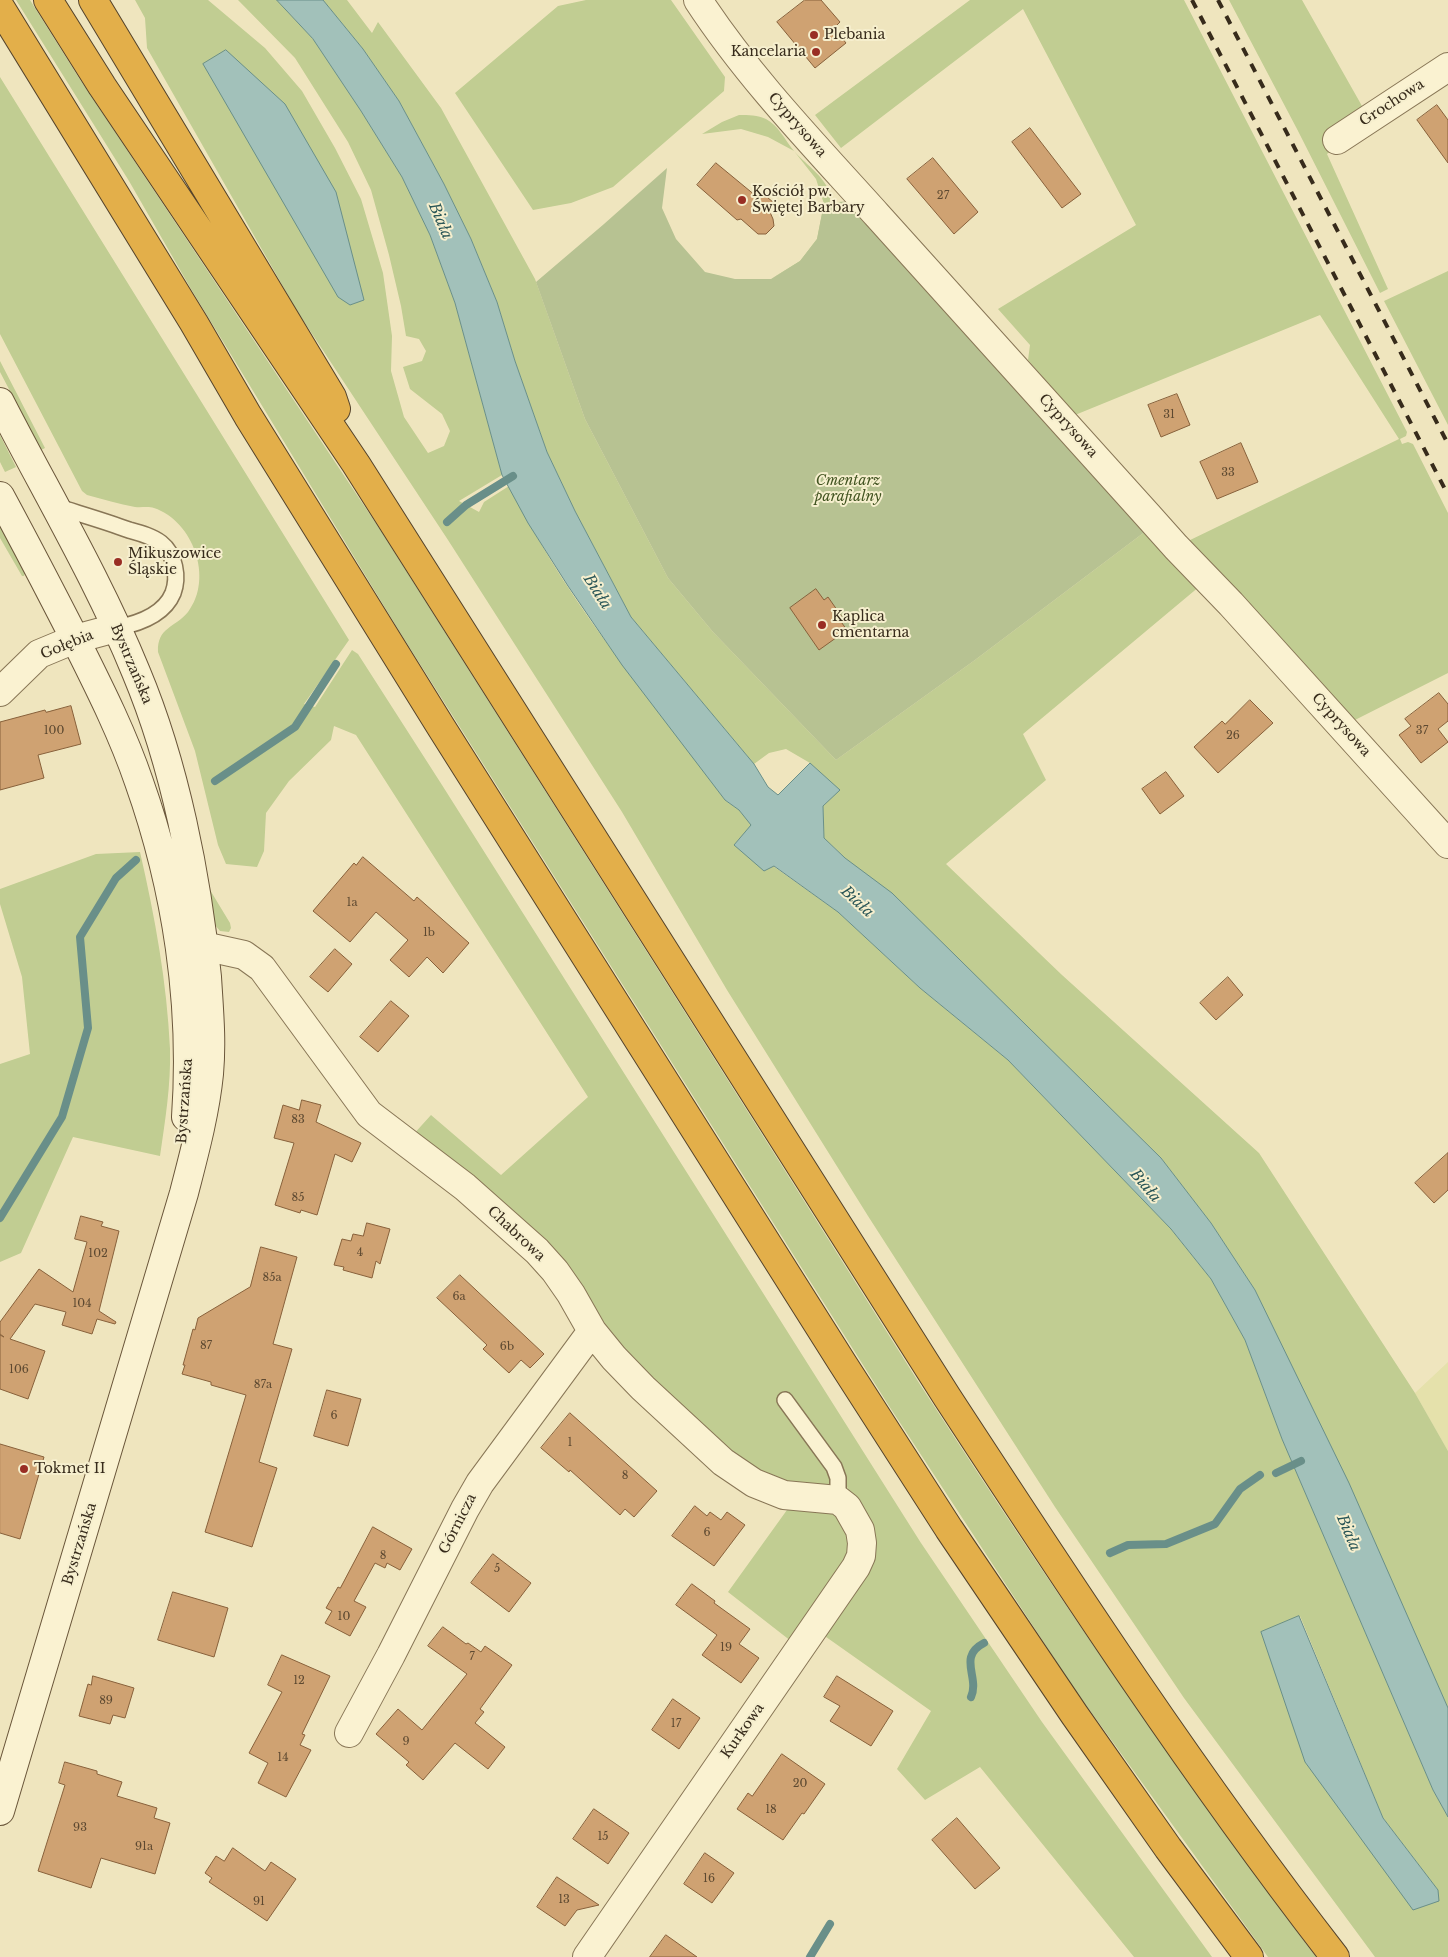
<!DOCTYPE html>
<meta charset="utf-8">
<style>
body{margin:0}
canvas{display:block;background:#efe5be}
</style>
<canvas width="1448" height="1957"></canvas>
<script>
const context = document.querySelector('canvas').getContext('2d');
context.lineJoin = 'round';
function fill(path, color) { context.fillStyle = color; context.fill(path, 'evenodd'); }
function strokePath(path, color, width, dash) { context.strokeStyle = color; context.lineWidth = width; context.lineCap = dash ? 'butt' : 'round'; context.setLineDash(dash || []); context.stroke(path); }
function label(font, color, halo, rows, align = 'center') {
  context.font = font + ' "Libre Baskerville",serif'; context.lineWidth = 4; context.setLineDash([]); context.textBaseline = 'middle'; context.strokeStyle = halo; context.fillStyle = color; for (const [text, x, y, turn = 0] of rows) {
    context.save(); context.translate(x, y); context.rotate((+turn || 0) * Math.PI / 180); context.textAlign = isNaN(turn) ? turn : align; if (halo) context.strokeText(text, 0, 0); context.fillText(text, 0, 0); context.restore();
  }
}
fill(new Path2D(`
 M 1448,1362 L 1448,1451 L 1415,1393 Z`), '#e5e1ab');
fill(new Path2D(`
 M 16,0 L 30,0 L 79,78 L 381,531 L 921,1386 C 1023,1543 1127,1699 1238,1850 C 1264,1886 1289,1922 1316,1957 L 1268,1957 L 1073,1687 L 889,1406 L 401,634 L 191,289 L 129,181 Z
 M 135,0 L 208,0 L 265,48 L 302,91 L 335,148 L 361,199 L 383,273 L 392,336 L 391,371 L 404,417 L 428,453 L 444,446 L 450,431 L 442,414 L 410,389 L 403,367 L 422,361 L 426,351 L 419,339 L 406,336 L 401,306 L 389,255 L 371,190 L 348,142 L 295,58 L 238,0 L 277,0 L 313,39 L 361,111 L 402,177 L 430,235 L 455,303 L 502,475 L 459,501 L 479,512 L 484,502 L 509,486 C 541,549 581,610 624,666 C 657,711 693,754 725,800 L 739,810 L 752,825 L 734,845 L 773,866 L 838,912 L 920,988 L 1008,1060 L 1171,1229 L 1211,1279 L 1245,1340 L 1282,1439 L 1433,1790 L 1448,1817 L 1448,1957 L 1375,1957 L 1184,1698 L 1055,1507 L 868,1216 L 727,990 L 622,812 L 448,540 L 297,311 L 147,48 L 145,18 ZM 1300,1616 L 1383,1818 L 1438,1890 L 1305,1762 Z
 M 323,0 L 347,0 L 372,33 L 378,22 L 441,108 L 535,279 L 585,419 L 668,578 L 713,632 L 836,760 L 975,660 L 1146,531 L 1200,586 L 1023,734 L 1046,780 L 946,864 L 1062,975 L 1259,1153 L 1415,1393 L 1448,1451 L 1448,1708 L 1382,1560 L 1255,1290 L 1211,1223 L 1161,1158 L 824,838 L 823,806 L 839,790 L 810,763 L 786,749 L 769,753 L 754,764 L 631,617 L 575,511 L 547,452 L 515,361 L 497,302 L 471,239 L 444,184 L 399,101 L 363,49 Z
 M 586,0 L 671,0 L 725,77 L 724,91 L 613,187 L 571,203 L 533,210 L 455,93 L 558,6 Z
 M 970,0 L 1184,0 L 1407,432 L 1406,436 L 1400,439 L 1402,444 L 1408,442 L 1413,444 L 1448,513 L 1448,673 L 1349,723 L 1186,542 L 1399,439 L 1320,315 L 1075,415 L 1028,360 L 1030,345 L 998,309 L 1136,225 L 1023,9 L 841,148 L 815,115 Z
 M 1229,0 L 1302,0 L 1362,106 L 1326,132 L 1332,150 L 1327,154 L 1388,289 L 1380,293 L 1297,129 Z
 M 0,77 L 349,640 L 304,704 L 315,707 L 352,650 L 358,654 L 442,785 L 921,1543 L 1042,1722 L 1212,1957 L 1134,1957 L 980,1767 L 925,1800 L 897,1769 L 931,1711 L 819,1632 L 864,1572 L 845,1476 L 831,1471 L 831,1487 L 783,1487 L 729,1459 L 412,1136 L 431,1115 L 501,1175 L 588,1097 L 356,735 L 334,726 L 331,740 L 289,781 L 266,813 L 264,851 L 257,867 L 226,864 L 218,845 L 195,751 L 158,652 C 157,627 175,628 188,612 C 214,578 193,521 154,508 C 148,506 141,508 135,507 C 119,504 103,499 87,495 L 82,491 L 0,334 Z
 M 739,115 C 748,115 758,115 766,119 C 778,125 785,140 794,151 C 804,163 823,175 829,191 C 834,210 817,229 825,248 L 771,279 L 800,261 L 817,239 L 824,204 L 816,179 L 794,151 L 768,137 L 741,129 L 702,134 L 722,122 Z
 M 1448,271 L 1448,425 L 1384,301 Z
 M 0,361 L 45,448 L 41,450 L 0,372 Z
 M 0,435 L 16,467 L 5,472 L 0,462 Z
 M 0,525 L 25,573 L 24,576 L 22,576 L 0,538 Z
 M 140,852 C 155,917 167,983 170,1049 C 171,1085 165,1121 160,1156 L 73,1137 L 21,1253 L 0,1262 L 0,1064 L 30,1054 L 22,977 L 0,904 L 0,889 L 96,854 Z
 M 207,885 L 230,923 L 231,928 L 229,932 L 220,931 L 215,925 Z
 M 792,1503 L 832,1507 L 854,1546 L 796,1645 L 728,1592 Z`), '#c1cd92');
fill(new Path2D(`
 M 667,168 L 662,208 L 676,239 L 705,272 L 735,279 L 771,279 L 800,261 L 817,239 L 824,203 L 852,201 L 1146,531 L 975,660 L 836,760 L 713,632 L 668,578 L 585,419 L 536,282 L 604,224 Z`), '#b7c292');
const water = new Path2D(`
 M 277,0 L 323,0 L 363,49 L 399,101 L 444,184 L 471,239 L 497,302 L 515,361 L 547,452 L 575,511 L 631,617 L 754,764 L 768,787 L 778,795 L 810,763 L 840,790 L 823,806 L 824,838 L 845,858 L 892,893 L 1161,1158 L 1211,1223 L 1255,1290 L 1349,1483 L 1448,1708 L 1448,1817 L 1433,1790 L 1282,1439 L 1245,1340 L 1211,1279 L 1171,1229 L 1008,1060 L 920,988 L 838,912 L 774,866 L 764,871 L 734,845 L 751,825 L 739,810 L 725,800 L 622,665 L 568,586 L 528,523 L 502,475 L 455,303 L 430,235 L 402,177 L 361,111 L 313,39 Z
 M 226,50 L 285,104 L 336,192 L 364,300 L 350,305 L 338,297 L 203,64 Z
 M 1299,1616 L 1383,1818 L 1438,1890 L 1439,1901 L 1413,1910 L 1305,1762 L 1261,1632 Z`);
fill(water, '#a2c1ba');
strokePath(water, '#698f89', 1);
strokePath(new Path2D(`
 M 447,522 L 466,505 L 513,476
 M 215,781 L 295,727 L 336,664
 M 0,1218 L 62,1117 L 88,1028 L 80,937 L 116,878 L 136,860
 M 1276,1473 L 1301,1461
 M 1110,1553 L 1128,1545 L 1166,1544 L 1215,1524 L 1240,1489 L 1260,1475
 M 971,1697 C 980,1677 957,1657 984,1643
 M 810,1957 L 830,1924`), '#698f89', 8);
const building = new Path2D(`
 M 805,0 L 821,0 L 840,22 L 834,28 L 846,43 L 815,68 L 777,22 Z
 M 1437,105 L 1448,120 L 1448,163 L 1417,120 Z
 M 1030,128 L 1081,194 L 1062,208 L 1012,142 Z
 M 933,158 L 978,212 L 954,234 L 907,179 Z
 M 716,163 L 756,196 L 760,191 L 774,203 L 769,210 L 773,219 L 774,226 L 766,234 L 758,234 L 741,219 L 737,220 L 697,185 Z
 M 1177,394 L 1190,425 L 1161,437 L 1148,405 Z
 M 1241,443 L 1258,482 L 1217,499 L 1200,462 Z
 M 816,589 L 824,600 L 828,597 L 842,617 L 839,619 L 847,630 L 819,650 L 790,608 Z
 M 1439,693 L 1448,704 L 1448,721 L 1438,729 L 1448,742 L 1421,763 L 1399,735 L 1411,726 L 1405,719 Z
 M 1250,700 L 1273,723 L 1218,773 L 1194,747 L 1222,721 L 1225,724 Z
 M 71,706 L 81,744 L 38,755 L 44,778 L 0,790 L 0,722 L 45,710 L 46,712 Z
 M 1166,772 L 1184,796 L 1160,814 L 1142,789 Z
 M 363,857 L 414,901 L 417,897 L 469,943 L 443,973 L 427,957 L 409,977 L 390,960 L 408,940 L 376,912 L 350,942 L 313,911 L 354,863 L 356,865 Z
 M 335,949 L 352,964 L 328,992 L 310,977 Z
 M 1228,977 L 1243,995 L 1216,1020 L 1200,1003 Z
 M 391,1001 L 409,1016 L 378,1052 L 360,1037 Z
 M 302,1100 L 321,1105 L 316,1122 L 361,1143 L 352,1162 L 335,1154 L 317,1215 L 301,1210 L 300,1213 L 275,1205 L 294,1143 L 274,1138 L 283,1105 L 299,1110 Z
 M 1448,1153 L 1448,1190 L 1434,1203 L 1415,1183 Z
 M 81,1216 L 103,1222 L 101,1226 L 119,1231 L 99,1311 L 116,1322 L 115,1324 L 97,1319 L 92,1334 L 62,1325 L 66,1312 L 35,1304 L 10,1339 L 45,1351 L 28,1399 L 0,1389 L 0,1335 L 4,1337 L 0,1334 L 0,1322 L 39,1269 L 73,1292 L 87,1242 L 75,1239 Z
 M 367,1223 L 390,1229 L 380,1264 L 376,1261 L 372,1278 L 343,1270 L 344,1267 L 334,1265 L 342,1239 L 351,1241 L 353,1234 L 363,1236 Z
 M 261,1247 L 297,1257 L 273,1344 L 292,1349 L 259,1462 L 277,1468 L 252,1547 L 205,1532 L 246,1395 L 211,1385 L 211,1382 L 182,1374 L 185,1365 L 183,1365 L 193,1329 L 195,1330 L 198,1318 L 250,1287 Z
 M 460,1275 L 544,1354 L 530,1368 L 521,1360 L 509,1373 L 483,1349 L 487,1345 L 437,1298 Z
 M 327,1390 L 361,1399 L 348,1446 L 314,1436 Z
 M 570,1413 L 657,1491 L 634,1517 L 625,1509 L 620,1515 L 570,1470 L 569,1472 L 541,1448 Z
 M 0,1444 L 44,1457 L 20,1539 L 0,1533 Z
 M 695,1506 L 707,1516 L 710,1512 L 721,1520 L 727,1512 L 745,1525 L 714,1566 L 672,1536 Z
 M 373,1527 L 412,1549 L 400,1570 L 387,1563 L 385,1568 L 375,1563 L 354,1601 L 366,1607 L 350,1636 L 325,1623 L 332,1611 L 326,1608 L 338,1587 L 340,1588 Z
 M 493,1554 L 531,1583 L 509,1612 L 471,1583 Z
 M 692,1584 L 715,1601 L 714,1603 L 750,1629 L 739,1644 L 759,1658 L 741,1683 L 702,1655 L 717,1635 L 676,1605 Z
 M 173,1592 L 228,1608 L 214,1657 L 158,1640 Z
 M 443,1627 L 466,1644 L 468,1643 L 481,1652 L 485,1646 L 512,1665 L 480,1709 L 484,1712 L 475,1723 L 505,1747 L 488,1769 L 455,1743 L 423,1780 L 406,1765 L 409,1762 L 376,1734 L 398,1709 L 422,1730 L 467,1674 L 428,1646 Z
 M 282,1655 L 330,1676 L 302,1734 L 305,1735 L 300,1745 L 311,1750 L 286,1797 L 258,1783 L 268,1763 L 249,1753 L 282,1692 L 268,1685 Z
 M 93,1676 L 134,1688 L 125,1718 L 113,1715 L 110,1724 L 79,1716 L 88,1684 L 91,1685 Z
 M 837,1676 L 893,1711 L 871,1746 L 830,1721 L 840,1706 L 824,1697 Z
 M 673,1699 L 700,1718 L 679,1749 L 652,1730 Z
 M 782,1754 L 825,1784 L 804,1814 L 802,1813 L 783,1840 L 737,1809 L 748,1793 L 752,1796 Z
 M 65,1762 L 97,1771 L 97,1774 L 122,1782 L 117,1796 L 157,1808 L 154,1818 L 170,1823 L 155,1874 L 101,1858 L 91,1888 L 38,1871 L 65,1785 L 59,1783 Z
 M 594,1809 L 629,1833 L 608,1864 L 573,1839 Z
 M 957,1818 L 1000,1868 L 975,1889 L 932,1840 Z
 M 233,1848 L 265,1871 L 271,1862 L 296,1879 L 267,1921 L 209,1882 L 212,1878 L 205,1873 L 216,1856 L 224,1861 Z
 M 705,1853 L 734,1873 L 712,1903 L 684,1884 Z
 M 557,1877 L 599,1905 L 577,1910 L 565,1926 L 537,1907 Z
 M 666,1935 L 697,1957 L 650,1957 Z`);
fill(building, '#cfa272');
strokePath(building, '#88613b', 1);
const service = new Path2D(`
 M 55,506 C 80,514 105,521 129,530 C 140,533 152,536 161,543 C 175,554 179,577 173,593 C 164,615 137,624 116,628
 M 785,1400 L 834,1467 L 838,1478 L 838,1500`);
const minor = new Path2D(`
 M 698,0 C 749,78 815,146 877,215 C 977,326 1077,436 1176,547 L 1231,604 L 1448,844
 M 1337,140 L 1448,67
 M 0,692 L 39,654 L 75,639 L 116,628
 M 185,933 L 203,946 L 244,955 L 262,968 L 369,1114 L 465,1187 L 537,1251 L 555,1271 L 571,1294 L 592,1331 L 614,1358 L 643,1388 L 723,1462 L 754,1483 L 784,1495 L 838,1500 L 847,1507 L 860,1530 L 862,1543 L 861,1556 L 856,1567 L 587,1957
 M 349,1733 L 391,1655 L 465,1509 L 480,1483 L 592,1331`);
const secondary = new Path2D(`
 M 0,402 C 46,492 98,579 136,672 C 175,765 197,877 207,977 C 209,1010 212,1041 209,1074 C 205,1114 194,1154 184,1193 L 0,1811
 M 0,496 C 27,546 53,596 79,647 C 101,691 123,735 139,782 C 177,889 194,1004 186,1117`);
const motorway = new Path2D(`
 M 48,0 L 102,86 L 356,464 L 947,1397 C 1071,1587 1196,1778 1335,1957
 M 93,0 L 332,397 L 336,409
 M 0,7 L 194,323 L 248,416 L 441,727 L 843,1364 L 949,1529 L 1074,1714 L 1168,1848 L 1249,1957`);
strokePath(service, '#887656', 18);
strokePath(minor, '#887656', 30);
strokePath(secondary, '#6a563a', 30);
strokePath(motorway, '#55432b', 30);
strokePath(service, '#faf2d1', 15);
strokePath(minor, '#faf2d1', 28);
strokePath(secondary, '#faf2d1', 28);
strokePath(motorway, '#e3af4a', 28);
strokePath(new Path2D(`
 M 1192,0 L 1448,495
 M 1218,0 L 1448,444`), '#372b1b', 4, [9, 9]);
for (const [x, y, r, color] of [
 [814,35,5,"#992e24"],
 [816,52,5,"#992e24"],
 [742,200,5,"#992e24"],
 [118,562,5,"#992e24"],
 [822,625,5,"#992e24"],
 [24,1469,5,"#992e24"]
]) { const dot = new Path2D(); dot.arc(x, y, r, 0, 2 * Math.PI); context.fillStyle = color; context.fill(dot); strokePath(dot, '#f6efce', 2); }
label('11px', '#5d4931', null, [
 ["27",943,196],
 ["31",1169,415],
 ["33",1228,473],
 ["100",54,731],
 ["37",1422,731],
 ["26",1233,736],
 ["1a",352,903],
 ["1b",429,933],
 ["83",298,1120],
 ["85",298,1198],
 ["4",360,1253],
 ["102",98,1254],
 ["85a",272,1278],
 ["6a",459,1297],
 ["104",82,1304],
 ["87",206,1346],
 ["6b",507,1347],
 ["106",19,1370],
 ["87a",263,1385],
 ["6",334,1416],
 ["1",570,1443],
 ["8",625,1476],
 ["6",707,1533],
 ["8",383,1556],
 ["5",497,1569],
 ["10",344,1617],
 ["19",726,1648],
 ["7",472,1657],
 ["12",299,1681],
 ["89",106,1701],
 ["17",676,1724],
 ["9",406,1742],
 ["14",283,1758],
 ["20",800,1784],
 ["18",771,1810],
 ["93",80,1828],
 ["15",603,1837],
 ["91a",144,1847],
 ["16",709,1879],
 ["13",564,1900],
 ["91",259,1902]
]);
label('14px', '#372b1b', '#f6efce', [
 ["Plebania",824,35],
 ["Kancelaria",806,52,"right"],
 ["Kościół pw.",752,192],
 ["Świętej Barbary",752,208],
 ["Mikuszowice",128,554],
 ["Śląskie",128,570],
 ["Kaplica",832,617],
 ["cmentarna",832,633],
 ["Tokmet II",34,1469]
], 'left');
label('14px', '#372b1b', '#f6efce', [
 ["Grochowa",1392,103,-33],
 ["Cyprysowa",797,125,49],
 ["Cyprysowa",1068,426,48],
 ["Gołębia",67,645,-22],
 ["Bystrzańska",131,664,67],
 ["Cyprysowa",1341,725,48],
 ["Bystrzańska",185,1101,-86],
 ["Chabrowa",516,1234,43],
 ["Górnicza",458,1524,-63],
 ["Bystrzańska",80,1544,-73],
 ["Kurkowa",743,1731,-55]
]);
label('italic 14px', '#425421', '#f6efce', [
 ["Cmentarz",848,481],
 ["parafialny",848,497]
]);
label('italic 15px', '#2a5657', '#f6efce', [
 ["Biała",440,221,67],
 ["Biała",597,592,58],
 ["Biała",857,902,43],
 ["Biała",1145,1186,50],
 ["Biała",1348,1533,67]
]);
</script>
